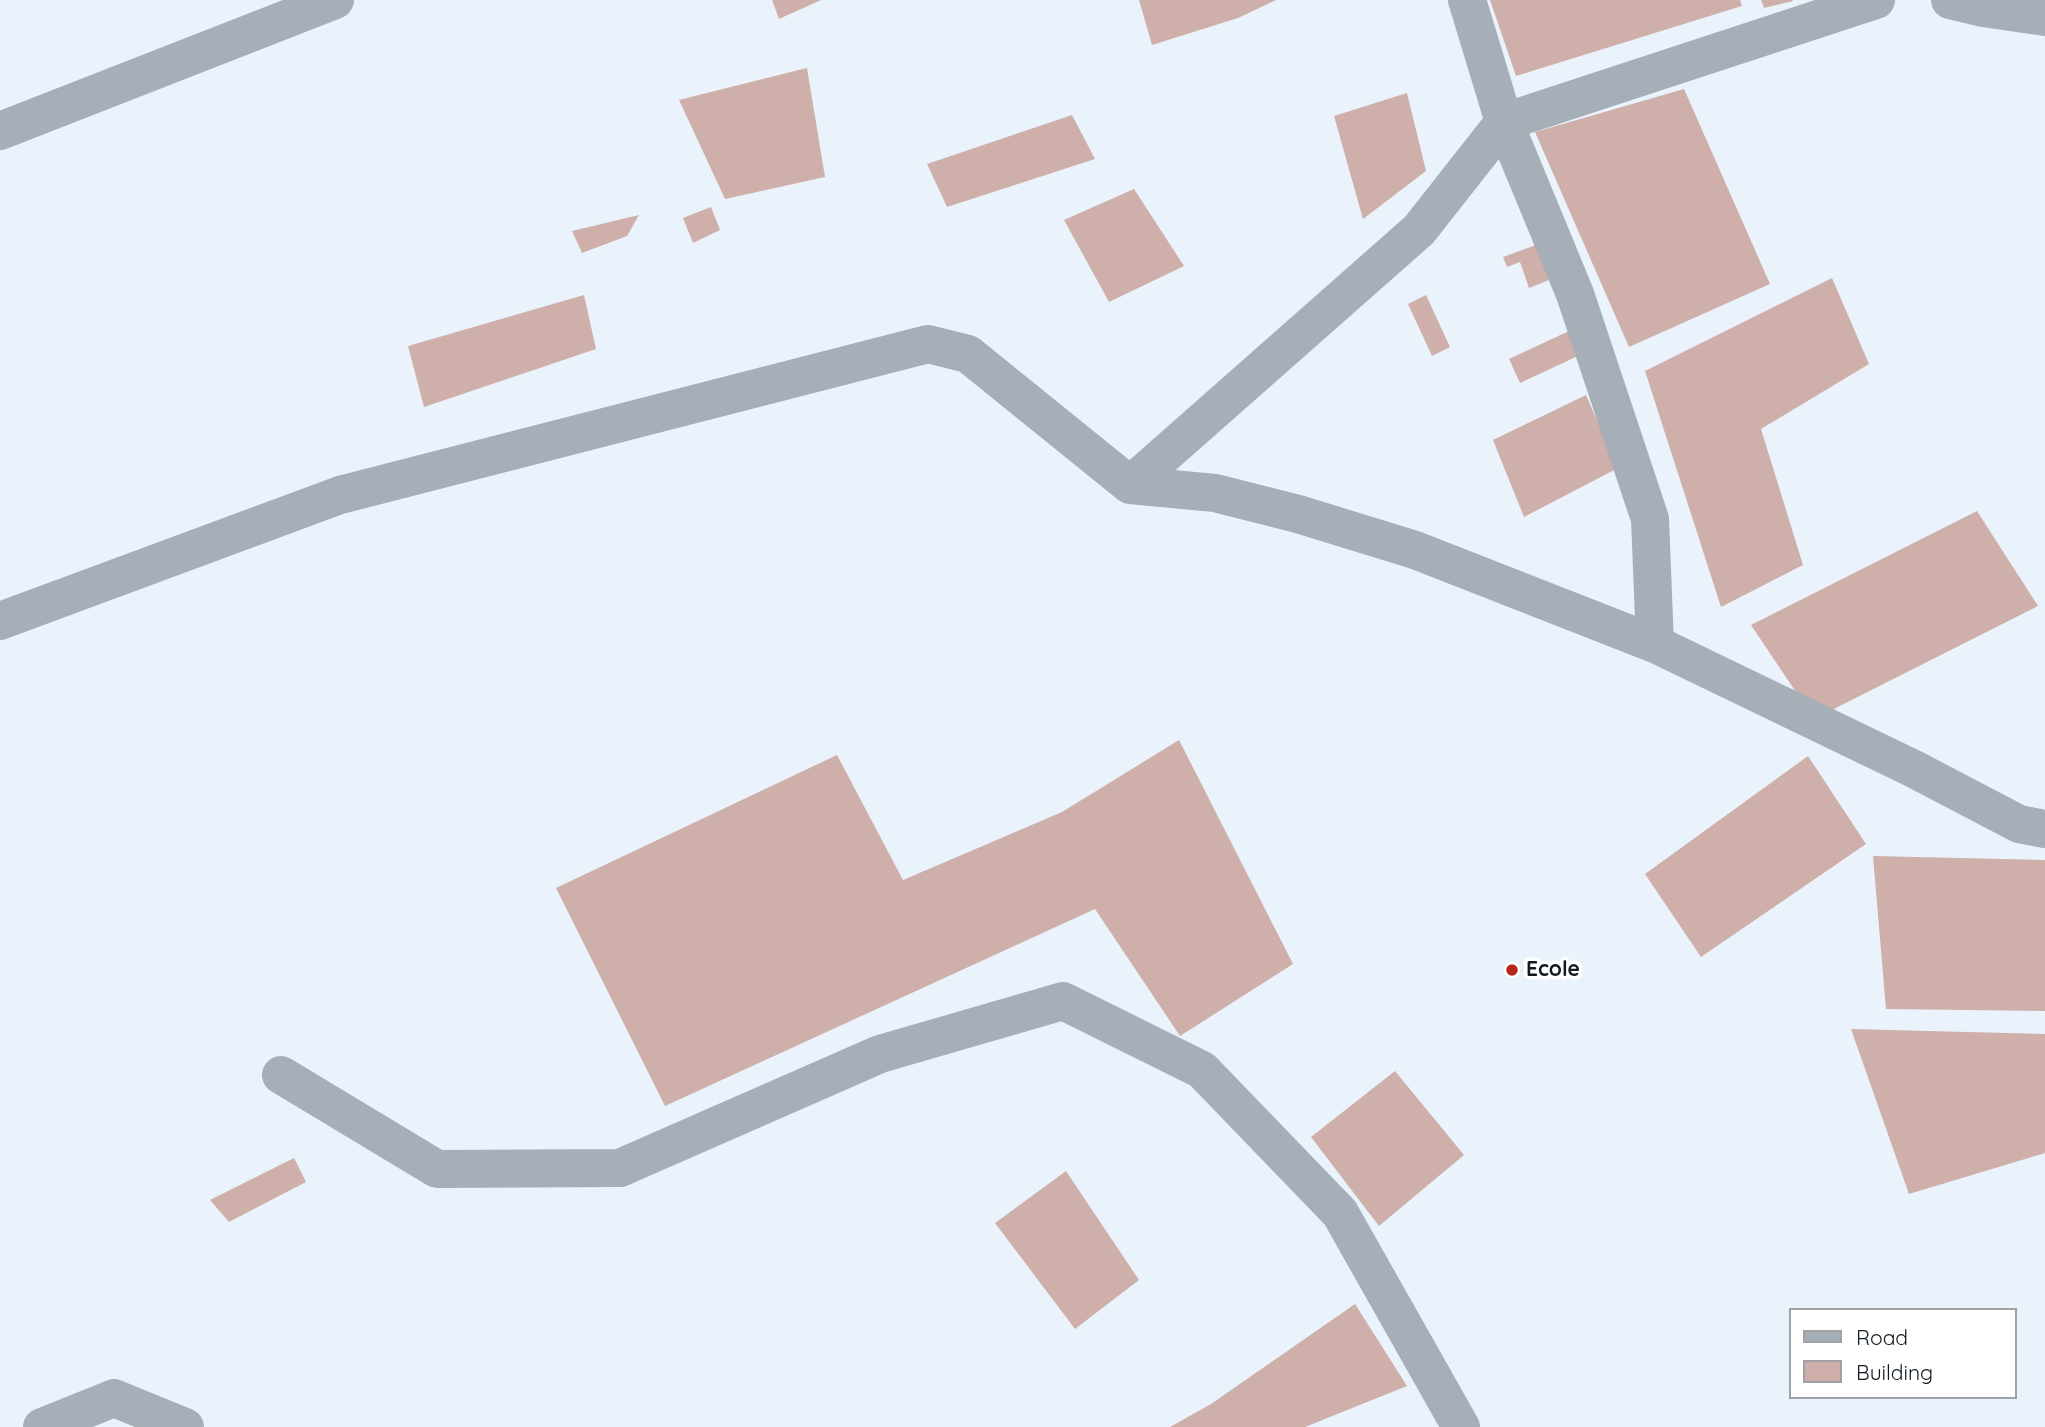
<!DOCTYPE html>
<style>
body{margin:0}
#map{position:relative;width:2045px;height:1427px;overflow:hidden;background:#eaf3fb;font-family:Quicksand,sans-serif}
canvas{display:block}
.legend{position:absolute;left:1789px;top:1308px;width:228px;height:91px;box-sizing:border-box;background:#fff;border:2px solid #a0a3a6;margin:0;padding:9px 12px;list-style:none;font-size:21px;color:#121a21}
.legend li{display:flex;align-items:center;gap:14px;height:35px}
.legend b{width:35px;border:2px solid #a0a3a6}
</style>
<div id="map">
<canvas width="2045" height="1427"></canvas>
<ul class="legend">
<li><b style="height:9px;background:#a6afb8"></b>Road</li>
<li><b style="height:19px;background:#ceafaa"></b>Building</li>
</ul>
</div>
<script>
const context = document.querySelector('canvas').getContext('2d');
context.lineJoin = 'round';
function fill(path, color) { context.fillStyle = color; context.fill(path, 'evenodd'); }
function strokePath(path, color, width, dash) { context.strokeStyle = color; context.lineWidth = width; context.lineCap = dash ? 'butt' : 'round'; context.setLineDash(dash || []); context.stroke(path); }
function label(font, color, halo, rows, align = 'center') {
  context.font = font + ' Quicksand,sans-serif'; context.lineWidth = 7; context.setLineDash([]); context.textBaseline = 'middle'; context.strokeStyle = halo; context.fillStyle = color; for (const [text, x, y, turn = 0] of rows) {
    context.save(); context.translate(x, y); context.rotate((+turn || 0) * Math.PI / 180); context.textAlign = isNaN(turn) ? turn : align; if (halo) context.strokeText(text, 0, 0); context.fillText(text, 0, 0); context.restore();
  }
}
fill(new Path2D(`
 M 772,0 L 821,0 L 779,19 Z
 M 1139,0 L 1276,0 L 1238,18 L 1152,45 Z
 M 1490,0 L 1740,0 L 1742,6 L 1516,76 Z
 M 1761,0 L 1792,0 L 1793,1 L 1764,8 Z
 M 807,68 L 825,177 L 725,199 L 679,100 Z
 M 1684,89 L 1770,284 L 1629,347 L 1535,132 Z
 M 1407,93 L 1426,171 L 1363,219 L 1334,116 Z
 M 1072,115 L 1095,159 L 947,207 L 927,164 Z
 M 1134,189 L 1184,266 L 1109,302 L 1064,220 Z
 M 711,207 L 720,230 L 693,243 L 683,218 Z
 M 639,215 L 627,236 L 582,253 L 572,231 Z
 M 1536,245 L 1549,280 L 1529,288 L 1520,262 L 1507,267 L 1503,257 Z
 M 1832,278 L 1869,364 L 1761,429 L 1803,565 L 1721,607 L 1645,371 Z
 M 584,295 L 596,349 L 424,407 L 408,346 Z
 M 1426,295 L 1450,347 L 1432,356 L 1408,304 Z
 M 1569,331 L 1580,355 L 1520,383 L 1509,359 Z
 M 1586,395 L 1618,468 L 1524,517 L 1493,440 Z
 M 1977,511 L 2038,606 L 1814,719 L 1751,625 Z
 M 1179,740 L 1293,964 L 1180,1036 L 1095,909 L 665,1106 L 556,888 L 837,755 L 903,880 L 1062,812 Z
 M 1808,756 L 1866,844 L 1701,957 L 1645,874 Z
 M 1873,856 L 2045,860 L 2045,1011 L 1886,1009 Z
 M 1851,1029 L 2045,1034 L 2045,1153 L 1909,1194 Z
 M 1395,1071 L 1464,1155 L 1379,1226 L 1311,1137 Z
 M 294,1158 L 306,1182 L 229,1222 L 210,1200 Z
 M 1066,1171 L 1139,1280 L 1075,1329 L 995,1223 Z
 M 1355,1304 L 1407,1386 L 1305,1427 L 1170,1427 L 1211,1404 Z`), '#ceafaa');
strokePath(new Path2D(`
 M 1467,0 L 1504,122 L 1575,294 L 1650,519 L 1655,644
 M 1950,0 L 1983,8 L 2045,17
 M 0,131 L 335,0
 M 1130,485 L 1419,230 L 1504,122 L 1876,0
 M 0,621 L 340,495 L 928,344 L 968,354 L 1130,485 L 1215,493 L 1298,514 L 1415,550 L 1655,644 L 1914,769 L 2019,824 L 2045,829
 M 281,1075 L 437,1169 L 620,1168 L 880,1054 L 1063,1001 L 1202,1070 L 1340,1213 L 1461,1427
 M 42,1427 L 114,1398 L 185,1427`), '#a6afb8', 38);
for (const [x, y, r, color] of [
 [1512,970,7,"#b4261d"]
]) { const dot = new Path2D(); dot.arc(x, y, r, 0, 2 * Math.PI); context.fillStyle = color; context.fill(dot); strokePath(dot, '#fff', 2.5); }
label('bold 21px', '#121a21', '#fff', [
 ["Ecole",1526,970]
], 'left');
</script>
